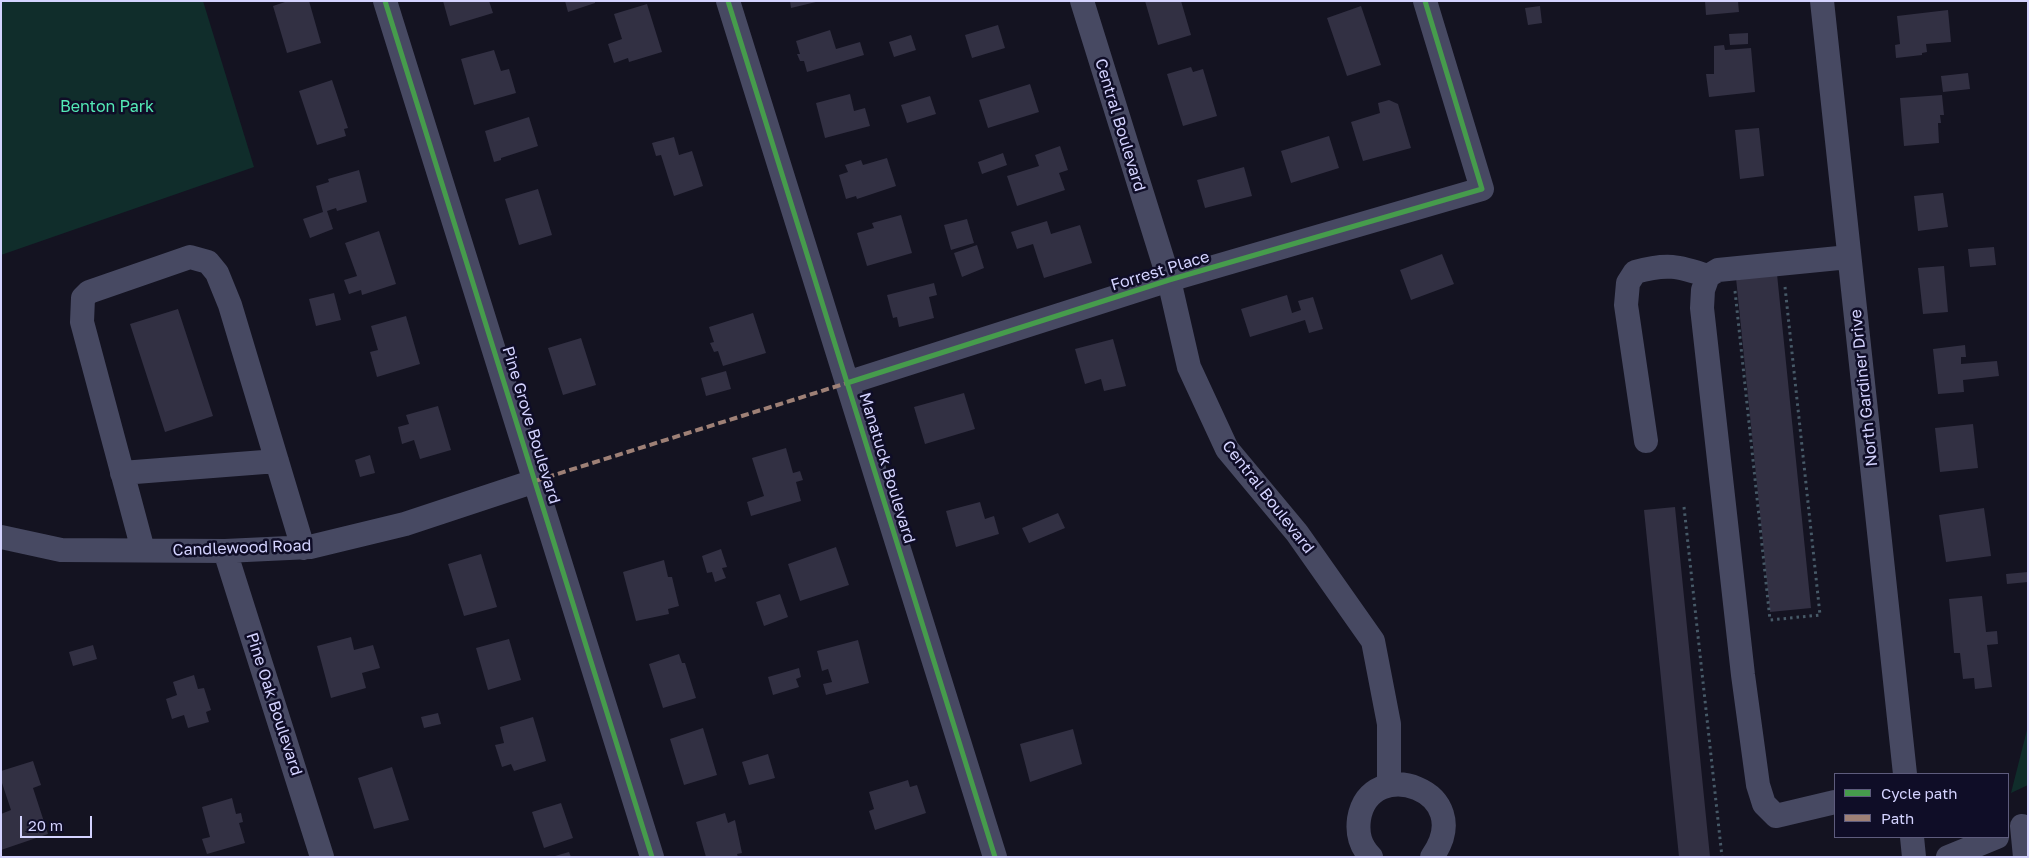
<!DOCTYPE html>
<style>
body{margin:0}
#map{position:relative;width:2029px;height:858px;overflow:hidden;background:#141321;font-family:"Golos Text",sans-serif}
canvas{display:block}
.frame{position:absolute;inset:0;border:2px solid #d4d3ff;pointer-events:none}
.legend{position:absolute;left:1834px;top:773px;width:175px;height:65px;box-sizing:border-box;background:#0f0d27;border:1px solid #5e5c7d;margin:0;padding:6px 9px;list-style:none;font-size:15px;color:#d4d3ff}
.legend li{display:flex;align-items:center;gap:10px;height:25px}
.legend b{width:25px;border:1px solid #5e5c7d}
.scale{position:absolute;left:20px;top:816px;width:72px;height:22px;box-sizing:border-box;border:2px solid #d4d3ff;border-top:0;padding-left:6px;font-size:15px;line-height:18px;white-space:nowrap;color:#d4d3ff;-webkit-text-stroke:4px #0f0d27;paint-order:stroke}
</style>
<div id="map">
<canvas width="2029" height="858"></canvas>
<div class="frame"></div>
<ul class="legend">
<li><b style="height:6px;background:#469c4c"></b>Cycle path</li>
<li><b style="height:6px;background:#9e8076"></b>Path</li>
</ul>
<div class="scale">20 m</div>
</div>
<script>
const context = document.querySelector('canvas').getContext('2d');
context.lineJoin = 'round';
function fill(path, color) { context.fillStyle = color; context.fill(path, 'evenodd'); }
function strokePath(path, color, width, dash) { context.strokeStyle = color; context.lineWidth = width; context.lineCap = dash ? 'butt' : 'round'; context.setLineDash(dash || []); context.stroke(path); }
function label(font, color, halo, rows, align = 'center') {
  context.font = font + ' "Golos Text",sans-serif'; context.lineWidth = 5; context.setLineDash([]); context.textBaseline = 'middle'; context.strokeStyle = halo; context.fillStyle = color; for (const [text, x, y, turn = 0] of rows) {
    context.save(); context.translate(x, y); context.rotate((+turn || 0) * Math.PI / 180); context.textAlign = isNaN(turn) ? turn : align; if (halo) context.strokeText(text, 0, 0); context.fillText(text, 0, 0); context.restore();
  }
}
fill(new Path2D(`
 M 1,1 L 203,1 L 254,167 L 1,255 Z
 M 2028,726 L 2028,785 L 2011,793 Z`), '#102d2b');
fill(new Path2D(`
 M 288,1 L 309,1 L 321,43 L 287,53 L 273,6 Z
 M 443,1 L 489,1 L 493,13 L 450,26 Z
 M 565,1 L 595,1 L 595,3 L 568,12 Z
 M 790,1 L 816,1 L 816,2 L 791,8 Z
 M 1145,1 L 1181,1 L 1191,35 L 1158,45 Z
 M 1705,1 L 1738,1 L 1739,12 L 1706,15 Z
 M 647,4 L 662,52 L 629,62 L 628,58 L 614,63 L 608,44 L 622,39 L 614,14 Z
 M 1361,6 L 1381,65 L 1347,76 L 1327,18 Z
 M 1540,6 L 1542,23 L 1528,25 L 1525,8 Z
 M 1948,10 L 1951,42 L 1926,44 L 1927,52 L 1922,53 L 1922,55 L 1896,58 L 1895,45 L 1900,44 L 1897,16 Z
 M 998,25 L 1005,48 L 972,58 L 965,35 Z
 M 830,30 L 836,49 L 860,42 L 864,55 L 807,72 L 804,61 L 800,61 L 797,54 L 800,54 L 796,41 Z
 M 1748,33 L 1748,44 L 1730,45 L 1729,34 Z
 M 911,35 L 916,50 L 894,57 L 889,42 Z
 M 1724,45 L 1725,50 L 1751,48 L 1755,92 L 1709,97 L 1706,74 L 1714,74 L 1714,46 Z
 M 494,50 L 501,71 L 509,69 L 516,93 L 474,105 L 461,59 Z
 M 1191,67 L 1193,72 L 1203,69 L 1217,116 L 1183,126 L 1167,74 Z
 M 1968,73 L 1970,89 L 1943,92 L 1941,76 Z
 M 332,80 L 348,128 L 344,129 L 346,136 L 317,145 L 299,91 Z
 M 1030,84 L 1039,112 L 988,128 L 979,100 Z
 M 850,94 L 854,111 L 865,108 L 870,126 L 825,138 L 816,103 Z
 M 1942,95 L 1944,115 L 1940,115 L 1941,123 L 1938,123 L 1939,143 L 1904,146 L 1900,98 Z
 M 930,96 L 936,114 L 907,123 L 901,105 Z
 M 1389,100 L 1398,104 L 1411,148 L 1363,161 L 1351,122 L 1380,113 L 1378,103 Z
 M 529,117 L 538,146 L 501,158 L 501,160 L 494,162 L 485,131 Z
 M 1759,128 L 1764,176 L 1740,179 L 1735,130 Z
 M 1329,136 L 1339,168 L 1291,183 L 1281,151 Z
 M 674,137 L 679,155 L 692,151 L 703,186 L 674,196 L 661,155 L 656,156 L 652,143 Z
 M 1060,146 L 1068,170 L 1059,173 L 1065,190 L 1017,206 L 1007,176 L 1039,166 L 1035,155 Z
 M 1003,153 L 1007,165 L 982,174 L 978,162 Z
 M 887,158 L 896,186 L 857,199 L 856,196 L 846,199 L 839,175 L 848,172 L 845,165 L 861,160 L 863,165 Z
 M 1244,167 L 1252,196 L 1205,208 L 1197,180 Z
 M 359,170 L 367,202 L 337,211 L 336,208 L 327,211 L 333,229 L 310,238 L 303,219 L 323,212 L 316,186 L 329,182 L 328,179 Z
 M 538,189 L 552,235 L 519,245 L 505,199 Z
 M 1943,193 L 1948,227 L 1918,231 L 1914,196 Z
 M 901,215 L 912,253 L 867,266 L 857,233 L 874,228 L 872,223 Z
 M 967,219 L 974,243 L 951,250 L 944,225 Z
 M 1047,221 L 1051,234 L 1080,225 L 1092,263 L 1044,278 L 1033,244 L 1017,249 L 1011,232 Z
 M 379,231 L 396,284 L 362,295 L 361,290 L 349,294 L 344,280 L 357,276 L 345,243 Z
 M 977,245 L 984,268 L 962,277 L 954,253 Z
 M 1994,247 L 1996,265 L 1970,267 L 1968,249 Z
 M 1442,254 L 1454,284 L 1411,300 L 1400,270 Z
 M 1944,266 L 1948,312 L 1923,314 L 1918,268 Z
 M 1777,274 L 1811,608 L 1770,612 L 1736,278 Z
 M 934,283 L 937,295 L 929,297 L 934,318 L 899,327 L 897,317 L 893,318 L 887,295 Z
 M 334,293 L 341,320 L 316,326 L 309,299 Z
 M 1287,295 L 1292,313 L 1301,310 L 1298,301 L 1313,297 L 1323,329 L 1309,333 L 1305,320 L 1250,337 L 1241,309 Z
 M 178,309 L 213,416 L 165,432 L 130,324 Z
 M 753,313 L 766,353 L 723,366 L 718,351 L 714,352 L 710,343 L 714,342 L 709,327 Z
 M 406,316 L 420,364 L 377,377 L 370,352 L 378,350 L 371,326 Z
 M 581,338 L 596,385 L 563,395 L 548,348 Z
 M 1113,339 L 1126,386 L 1104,391 L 1101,379 L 1085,384 L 1075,349 Z
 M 1965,345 L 1966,357 L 1961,357 L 1961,364 L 1997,361 L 1999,376 L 1963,380 L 1964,392 L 1938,394 L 1933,349 Z
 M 726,371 L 731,389 L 706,396 L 701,378 Z
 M 964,393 L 975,429 L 925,444 L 914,407 Z
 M 438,406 L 451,450 L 420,459 L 414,440 L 402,444 L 398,427 L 409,424 L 406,415 Z
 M 1973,424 L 1978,468 L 1940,472 L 1935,428 Z
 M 786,448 L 793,473 L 800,471 L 803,480 L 796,482 L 801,501 L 751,516 L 747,502 L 764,496 L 752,458 Z
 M 370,455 L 375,473 L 360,477 L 355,460 Z
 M 980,502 L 985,519 L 994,516 L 999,534 L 956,547 L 946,511 Z
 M 1675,507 L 1710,857 L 1679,857 L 1644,510 Z
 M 1984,508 L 1991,556 L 1946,562 L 1939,515 Z
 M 1058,513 L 1065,528 L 1029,543 L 1022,528 Z
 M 836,547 L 849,585 L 800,601 L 788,564 Z
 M 721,549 L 727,567 L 722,568 L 726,578 L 715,582 L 712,572 L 707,573 L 702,556 Z
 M 481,554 L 497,607 L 464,616 L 448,564 Z
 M 664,560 L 668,577 L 672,577 L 679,606 L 668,609 L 669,614 L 636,621 L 623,572 Z
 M 2028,572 L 2028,582 L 2007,584 L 2006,574 Z
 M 780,594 L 788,617 L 764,626 L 756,602 Z
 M 1982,596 L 1986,632 L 1997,631 L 1998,644 L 1987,645 L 1992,687 L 1975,689 L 1974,678 L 1963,679 L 1960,653 L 1954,653 L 1949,599 Z
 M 351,637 L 354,650 L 373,645 L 380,668 L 362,673 L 366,688 L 331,698 L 317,646 Z
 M 509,639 L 521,680 L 488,690 L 476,648 Z
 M 858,640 L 869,683 L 826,695 L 823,684 L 832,682 L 828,669 L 822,671 L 817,651 Z
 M 93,645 L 97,659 L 73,666 L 69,652 Z
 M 679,654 L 682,663 L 685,663 L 696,698 L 663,708 L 649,664 Z
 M 799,668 L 801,677 L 796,679 L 799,687 L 773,695 L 768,677 Z
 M 194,675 L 198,689 L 204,688 L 211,710 L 206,712 L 209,722 L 188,728 L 184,715 L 172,719 L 166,699 L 177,695 L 173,682 Z
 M 438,713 L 441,724 L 424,728 L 421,717 Z
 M 533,717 L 546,761 L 514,771 L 511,764 L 502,767 L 495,745 L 504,743 L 500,727 Z
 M 703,728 L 717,775 L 684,785 L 670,739 Z
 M 1073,729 L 1082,764 L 1030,782 L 1020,744 Z
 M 768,754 L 775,778 L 749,785 L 742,762 Z
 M 33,761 L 41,785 L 33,788 L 48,834 L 1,850 L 1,814 L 11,810 L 1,780 L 1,771 Z
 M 392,767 L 409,820 L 374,829 L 358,778 Z
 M 908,780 L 910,787 L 917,785 L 926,813 L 875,830 L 869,811 L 874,809 L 869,792 Z
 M 232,798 L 236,814 L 241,813 L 243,822 L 239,823 L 245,843 L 207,854 L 202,839 L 210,837 L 202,807 Z
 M 561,803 L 573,838 L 544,848 L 532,812 Z
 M 725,813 L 728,823 L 735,820 L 742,853 L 737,854 L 738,857 L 706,857 L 696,822 Z
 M 569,852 L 571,857 L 555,857 L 555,856 Z`), '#323043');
strokePath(new Path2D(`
 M 1735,291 L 1770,620 L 1820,615 L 1785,287
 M 1684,507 L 1722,857`), '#475a68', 3, [2.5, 4]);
strokePath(new Path2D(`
 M 385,1 L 652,857
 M 728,1 L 995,857
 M 1082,1 L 1169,280 L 1189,367 L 1227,449 L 1297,533 L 1373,641 L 1389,724 L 1389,785
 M 1822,1 L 1905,774
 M 847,383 L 1169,280 L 1482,189 L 1425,1
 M 1646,441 L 1626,305 L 1628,283 L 1635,272 C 1667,263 1678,266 1708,276
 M 122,473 L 277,461
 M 1,537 L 61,550 L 225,551 L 310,547 L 405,524 L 535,481
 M 143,550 L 82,322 L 83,298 L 89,292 L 190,257 L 208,262 L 217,273 L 230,305 L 303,548
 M 225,551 L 322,857
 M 1835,802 L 1776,816 L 1764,804 L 1758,785 L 1743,675 L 1702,308 L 1703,290 L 1708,276 L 1718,270 L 1849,257
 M 2022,826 L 2025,857
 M 1912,837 L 1914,857
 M 1371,857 C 1360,846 1357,834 1359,819 C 1370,753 1479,791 1432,857
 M 1948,857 L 1997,837`), '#474962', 24);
strokePath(new Path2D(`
 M 535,481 L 847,383`), '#9e8076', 4, [8, 4]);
strokePath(new Path2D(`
 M 385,1 L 652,857
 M 728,1 L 995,857
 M 847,383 L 1169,280 L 1482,189 L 1425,1`), '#469c4c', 5);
label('16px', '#54eab6', '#0f0d27', [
 ["Benton Park",107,107]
]);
label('16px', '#d4d3ff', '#0f0d27', [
 ["Central Boulevard",1120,125,73],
 ["Forrest Place",1160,271,-17],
 ["North Gardiner Drive",1864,388,-96],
 ["Pine Grove Boulevard",531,425,73],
 ["Manatuck Boulevard",887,468,73],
 ["Central Boulevard",1268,497,52],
 ["Candlewood Road",242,548,-2],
 ["Pine Oak Boulevard",274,704,72]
]);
</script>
